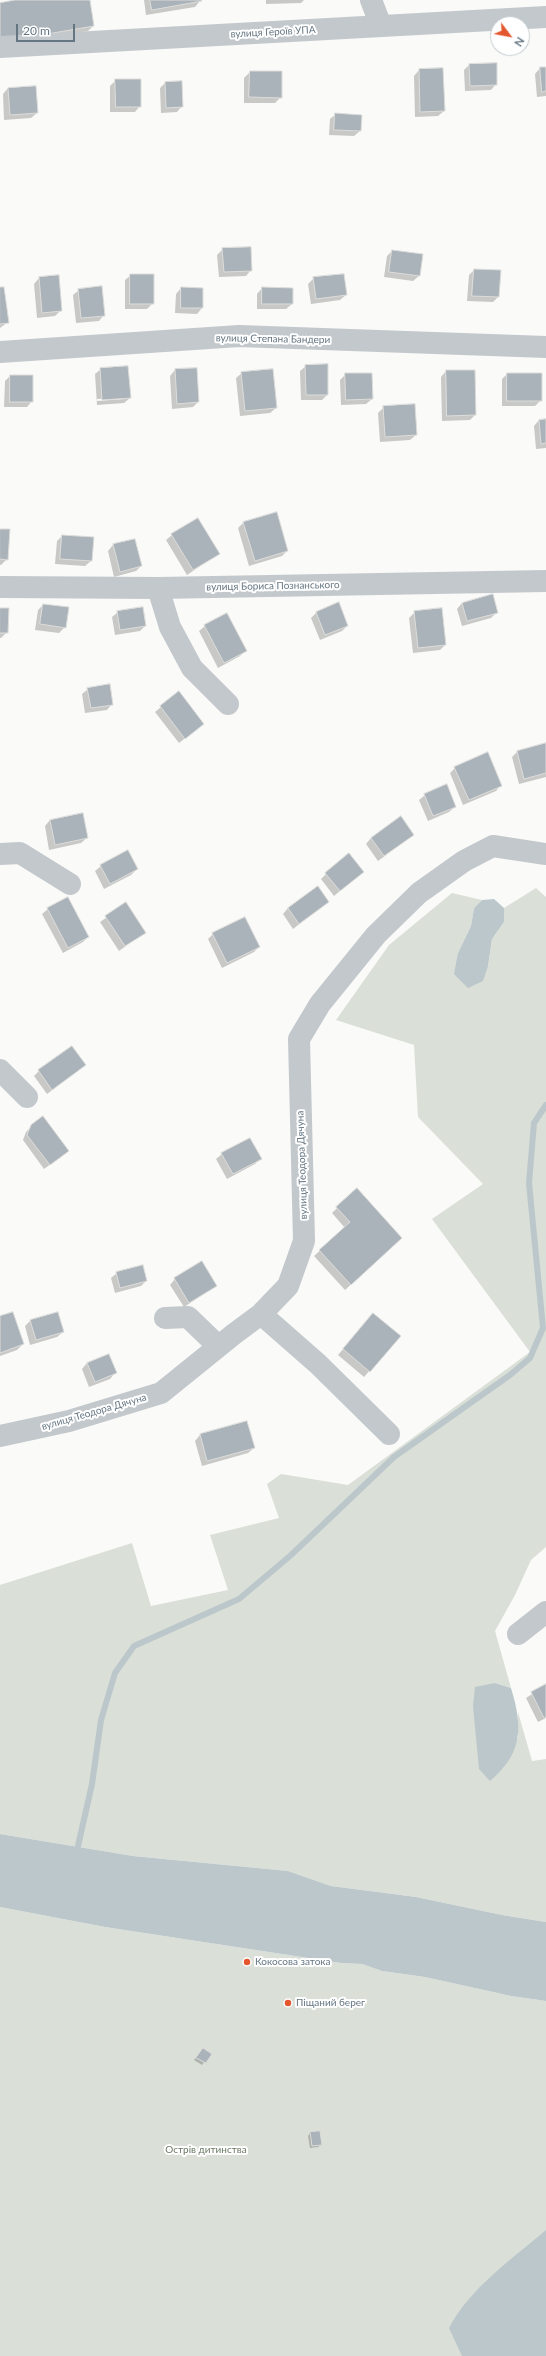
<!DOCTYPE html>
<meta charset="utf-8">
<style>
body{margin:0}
#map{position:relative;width:546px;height:2356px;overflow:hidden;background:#fafaf8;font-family:Lato,sans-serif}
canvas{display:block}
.north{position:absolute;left:490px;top:16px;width:40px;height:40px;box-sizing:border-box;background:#fff;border:1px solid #c1c8cd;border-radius:50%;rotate:122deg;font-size:11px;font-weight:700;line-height:16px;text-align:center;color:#657683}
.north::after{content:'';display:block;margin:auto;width:14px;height:18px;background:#e4572e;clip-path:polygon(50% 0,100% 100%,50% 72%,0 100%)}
.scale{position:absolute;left:16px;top:24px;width:59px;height:18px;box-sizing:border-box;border:2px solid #657683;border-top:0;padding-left:5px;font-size:12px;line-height:14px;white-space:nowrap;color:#657683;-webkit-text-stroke:3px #fff;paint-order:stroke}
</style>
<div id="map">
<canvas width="546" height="2356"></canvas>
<div class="north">N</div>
<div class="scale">20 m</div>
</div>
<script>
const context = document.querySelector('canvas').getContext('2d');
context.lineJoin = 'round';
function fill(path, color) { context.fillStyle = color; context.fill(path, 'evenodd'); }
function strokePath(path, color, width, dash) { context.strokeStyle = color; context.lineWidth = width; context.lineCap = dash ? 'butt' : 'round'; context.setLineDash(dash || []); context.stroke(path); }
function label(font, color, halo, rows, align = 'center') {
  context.font = font + ' Lato,sans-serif'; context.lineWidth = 4; context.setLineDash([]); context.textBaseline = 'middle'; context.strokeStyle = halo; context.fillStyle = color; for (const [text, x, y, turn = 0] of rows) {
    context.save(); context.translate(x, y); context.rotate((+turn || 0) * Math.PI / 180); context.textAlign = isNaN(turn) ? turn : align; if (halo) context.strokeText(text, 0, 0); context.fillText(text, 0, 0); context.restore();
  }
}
fill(new Path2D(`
 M 536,888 L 546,897 L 546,1547 L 531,1560 L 515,1595 L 495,1631 L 511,1688 L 495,1683 L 518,1740 L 518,1712 L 532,1761 L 546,1759 L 546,1922 L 502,1915 L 416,1897 L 331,1886 L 288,1871 L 133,1856 L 0,1834 L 0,1585 L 132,1543 L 151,1606 L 228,1590 L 210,1535 L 279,1518 L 267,1484 L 281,1474 L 348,1485 L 530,1352 L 432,1219 L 483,1184 L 418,1117 L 414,1045 L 336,1020 L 389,945 L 452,893 L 482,900 L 474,908 L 471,926 L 458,953 L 488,966 L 492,939 L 504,922 L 504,908 Z
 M 0,1907 L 105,1927 L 341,1963 L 362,1964 L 382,1971 L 425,1977 L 511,1996 L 546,2001 L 546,2356 L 0,2356 Z`), '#dadfd7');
fill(new Path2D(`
 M 494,899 L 504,908 L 504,922 L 492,939 L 488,966 L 483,981 L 468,988 L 454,974 L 458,953 L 471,926 L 474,908 L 482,900 Z
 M 495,1683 L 511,1688 C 523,1727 523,1753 490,1781 L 479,1769 L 473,1706 L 475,1687 Z
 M 0,1834 L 133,1856 L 288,1871 L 331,1886 L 416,1897 L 502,1915 L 546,1922 L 546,2001 L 511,1996 L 425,1977 L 382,1971 L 362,1964 L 341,1963 L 105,1927 L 0,1907 Z
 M 546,2230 L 546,2356 L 462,2356 L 449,2328 C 470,2288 512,2259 546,2230 Z`), '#bbc7cb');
fill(new Path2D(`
 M 21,0 L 89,0 L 93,26 L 88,31 L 0,46 L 0,4 Z
 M 144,0 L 200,0 L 200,1 L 195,7 L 146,15 Z
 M 266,0 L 304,0 L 301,3 L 266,4 Z
 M 469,65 L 496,84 L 491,90 L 465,91 L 464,70 Z
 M 540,68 L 546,68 L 546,96 L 537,97 L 535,74 Z
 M 442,69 L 444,111 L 438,116 L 415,117 L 414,76 L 419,70 Z
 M 250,72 L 281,97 L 275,103 L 244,103 L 244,78 Z
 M 116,80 L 140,106 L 135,112 L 110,112 L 110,86 Z
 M 165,83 L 182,106 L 177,112 L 161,113 L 160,88 Z
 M 8,88 L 37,113 L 31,118 L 4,120 L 3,94 Z
 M 336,114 L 360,131 L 354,136 L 329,135 L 330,119 Z
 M 223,249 L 251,270 L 246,276 L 219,277 L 217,255 Z
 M 392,251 L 422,255 L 419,276 L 413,281 L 384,277 L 387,256 Z
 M 474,270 L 498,297 L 493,302 L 467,301 L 469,275 Z
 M 131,275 L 153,303 L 147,309 L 125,309 L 125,280 Z
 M 58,276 L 61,310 L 55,316 L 37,318 L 34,284 L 39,278 Z
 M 314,278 L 346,295 L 340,300 L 311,304 L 308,284 Z
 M 0,288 L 8,322 L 0,328 Z
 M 181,288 L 202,289 L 202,308 L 197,314 L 175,313 L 176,294 Z
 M 262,288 L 292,304 L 286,309 L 257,309 L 257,294 Z
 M 79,290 L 104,315 L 99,321 L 76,323 L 73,295 Z
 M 306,366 L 327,395 L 322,400 L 301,400 L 300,371 Z
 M 101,369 L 130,398 L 124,403 L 97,405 L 95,374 ZM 125,397 L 125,399 L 97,401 L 97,399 Z
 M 196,369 L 198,402 L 193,407 L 172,409 L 170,376 L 175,370 Z
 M 446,371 L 475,415 L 470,420 L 442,421 L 441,377 Z
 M 242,373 L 276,408 L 270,413 L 240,416 L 236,378 Z
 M 346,374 L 372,399 L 366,404 L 341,405 L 340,380 Z
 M 507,374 L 541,400 L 535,406 L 502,406 L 502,379 Z
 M 10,376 L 32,401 L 27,407 L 4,407 L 5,381 Z
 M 384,407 L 416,435 L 410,440 L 380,442 L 378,413 Z
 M 539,420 L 546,420 L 546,448 L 536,449 L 534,426 Z
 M 244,522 L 287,551 L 282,556 L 249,566 L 238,528 Z
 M 0,530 L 7,559 L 1,565 L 0,565 Z
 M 172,535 L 218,554 L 187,575 L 166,540 Z
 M 62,536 L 91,561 L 85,566 L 55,564 L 57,541 Z
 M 113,545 L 141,566 L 136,571 L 114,577 L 108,551 Z
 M 462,603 L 497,612 L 491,618 L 462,626 L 457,609 Z
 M 43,605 L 65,627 L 59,633 L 35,630 L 38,610 Z
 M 0,609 L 7,632 L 1,638 L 0,638 Z
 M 118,612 L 145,626 L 140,631 L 115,635 L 112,617 Z
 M 317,612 L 347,626 L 342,631 L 320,640 L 311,618 Z
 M 415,612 L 445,645 L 440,650 L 413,653 L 409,618 Z
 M 205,626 L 246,650 L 240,656 L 218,668 L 199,631 Z
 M 88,689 L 112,704 L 107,710 L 85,713 L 82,694 Z
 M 179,692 L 203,724 L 179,743 L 155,712 Z
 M 546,744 L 546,777 L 519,784 L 512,757 L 517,752 Z
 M 455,768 L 501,785 L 496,791 L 463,805 L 450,773 Z
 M 425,795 L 455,807 L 449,812 L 428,821 L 419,800 Z
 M 50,820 L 87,838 L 81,843 L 49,850 L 45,826 Z
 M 413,835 L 378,861 L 366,844 L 371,838 Z
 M 101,866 L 137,869 L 131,875 L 104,889 L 95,871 Z
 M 326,874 L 357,877 L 334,896 L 321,879 Z
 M 328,902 L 293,929 L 283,914 L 288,908 Z
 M 126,904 L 145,932 L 119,951 L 100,922 Z
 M 48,909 L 88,937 L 83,942 L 63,953 L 42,914 Z
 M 213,934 L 259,947 L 254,952 L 222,968 L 208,939 Z
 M 79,1070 L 47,1094 L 34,1076 L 39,1071 Z
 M 32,1126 L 62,1156 L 44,1169 L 23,1140 L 26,1132 Z
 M 222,1154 L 260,1159 L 255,1164 L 227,1179 L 216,1159 Z
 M 337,1208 L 396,1243 L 345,1290 L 314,1256 L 345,1228 L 332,1213 Z
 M 117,1273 L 146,1281 L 141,1286 L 115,1293 L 111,1278 Z
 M 175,1279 L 216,1286 L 184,1307 L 170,1285 Z
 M 0,1317 L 23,1344 L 17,1350 L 0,1356 Z
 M 368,1320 L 399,1337 L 364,1377 L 338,1355 Z
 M 30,1321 L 63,1332 L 57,1337 L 30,1345 L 25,1326 Z
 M 87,1363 L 115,1373 L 110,1379 L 89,1387 L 82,1369 Z
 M 200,1435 L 254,1448 L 248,1453 L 202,1466 L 195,1441 Z
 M 546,1685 L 546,1718 L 538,1722 L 526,1698 Z
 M 203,2049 L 210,2054 L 202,2065 L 194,2060 Z
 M 310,2133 L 321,2145 L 318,2147 L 310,2148 L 308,2136 Z`), '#0003');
strokePath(new Path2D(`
 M 78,1846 L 92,1784 L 101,1720 L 115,1673 L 134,1646 L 239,1599 L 290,1556 L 394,1457 L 510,1375 L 530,1358 L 543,1328 L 529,1183 L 534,1123 L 546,1105`), '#bbc7cb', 6);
const building = new Path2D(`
 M 15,0 L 90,0 L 94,26 L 0,42 L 0,3 Z
 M 150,0 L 201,0 L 202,1 L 152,10 Z
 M 497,63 L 497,85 L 470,86 L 469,64 Z
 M 540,67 L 546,67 L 546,91 L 542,92 Z
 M 443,68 L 445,111 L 420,112 L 419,69 Z
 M 250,71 L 282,71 L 282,98 L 249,97 Z
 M 115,79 L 141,79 L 141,107 L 116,107 Z
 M 182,81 L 183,107 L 166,108 L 165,82 Z
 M 36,86 L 38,113 L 10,115 L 8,88 Z
 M 335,113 L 362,115 L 361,131 L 334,130 Z
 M 251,247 L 252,271 L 224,272 L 222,248 Z
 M 392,250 L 423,254 L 420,276 L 389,272 Z
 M 474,269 L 501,270 L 499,297 L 472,296 Z
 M 130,274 L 154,274 L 154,304 L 130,304 Z
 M 344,274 L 347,295 L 316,299 L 313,277 Z
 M 59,275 L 62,311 L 42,313 L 39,277 Z
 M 102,286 L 105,316 L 81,318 L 78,289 Z
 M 0,287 L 4,287 L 9,323 L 0,324 Z
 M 181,287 L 203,288 L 203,308 L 181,308 Z
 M 262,287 L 293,288 L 293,304 L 262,304 Z
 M 328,364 L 328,395 L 306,395 L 305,365 Z
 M 128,366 L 131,398 L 102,400 L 100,368 Z
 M 197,368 L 199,402 L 177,404 L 175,369 Z
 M 273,369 L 277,408 L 245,411 L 241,372 Z
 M 446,370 L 475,370 L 476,415 L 447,416 Z
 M 345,373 L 372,373 L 373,399 L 346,400 Z
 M 507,373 L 542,373 L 542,401 L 507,401 Z
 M 10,375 L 33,375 L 33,402 L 10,402 Z
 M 415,404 L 417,435 L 385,437 L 383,406 Z
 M 546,419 L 546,443 L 541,444 L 539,420 Z
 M 277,512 L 288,551 L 255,561 L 243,522 Z
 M 198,518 L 220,554 L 193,570 L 171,534 Z
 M 0,529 L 10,529 L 8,560 L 0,559 Z
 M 62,535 L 94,537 L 92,561 L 60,559 Z
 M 135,539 L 142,566 L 120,572 L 113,544 Z
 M 493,594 L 498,613 L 467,621 L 462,603 Z
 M 339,602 L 348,626 L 325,635 L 316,612 Z
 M 43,604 L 69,607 L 66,628 L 40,624 Z
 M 143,607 L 146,626 L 120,630 L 117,611 Z
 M 0,608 L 9,608 L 8,633 L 0,633 Z
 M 442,608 L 446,645 L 418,648 L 414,611 Z
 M 227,613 L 247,651 L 224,663 L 204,625 Z
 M 110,684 L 113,705 L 91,708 L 87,688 Z
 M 179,691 L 204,724 L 185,739 L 160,706 Z
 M 546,743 L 546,773 L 524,779 L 517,751 Z
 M 488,752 L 502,786 L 469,800 L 454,767 Z
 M 447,784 L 456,807 L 433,816 L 424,794 Z
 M 83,813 L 88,838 L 55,845 L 50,820 Z
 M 401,816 L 414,835 L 384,856 L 371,838 Z
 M 128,850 L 138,869 L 110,884 L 100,865 Z
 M 349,853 L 364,872 L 340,891 L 325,873 Z
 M 318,886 L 329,902 L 299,924 L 288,908 Z
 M 68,897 L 89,937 L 68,948 L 47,908 Z
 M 126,902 L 146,933 L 125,946 L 105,916 Z
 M 245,917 L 260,947 L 227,963 L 212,933 Z
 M 72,1046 L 86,1065 L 52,1090 L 38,1070 Z
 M 43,1116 L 69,1151 L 50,1165 L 27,1135 L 31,1125 Z
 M 250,1138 L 262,1159 L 233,1174 L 221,1153 Z
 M 357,1188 L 402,1238 L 351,1285 L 319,1250 L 350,1222 L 336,1207 Z
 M 202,1261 L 217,1286 L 189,1303 L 174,1278 Z
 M 143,1265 L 147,1281 L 120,1288 L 116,1272 Z
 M 13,1312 L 24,1344 L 0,1353 L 0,1316 Z
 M 58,1312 L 64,1332 L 36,1340 L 30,1320 Z
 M 373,1313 L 401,1336 L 370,1372 L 343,1349 Z
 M 109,1354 L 117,1373 L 95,1382 L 87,1363 Z
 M 247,1421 L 255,1448 L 207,1461 L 200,1434 Z
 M 546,1684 L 546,1717 L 544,1718 L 531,1692 Z
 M 203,2048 L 212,2054 L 206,2063 L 196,2058 Z
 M 320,2131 L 322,2145 L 312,2146 L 310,2132 Z`);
fill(building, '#aab3b9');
strokePath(building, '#dcdcda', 1);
strokePath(new Path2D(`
 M 371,0 L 381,26
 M 0,47 L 546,17
 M 0,352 L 239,336 L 546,347
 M 0,587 L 158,588 L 546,581
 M 158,588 L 170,627 L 192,668 L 228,704
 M 0,854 L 20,853 L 70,884
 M 0,1070 L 27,1097
 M 261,1314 L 318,1364 L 389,1434
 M 165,1318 L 188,1317 L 218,1346
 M 0,1436 L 69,1421 L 161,1393 L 234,1334 L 261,1314 L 288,1286 L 304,1241 L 299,1039 L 320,1004 L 376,935 L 419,893 L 464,861 L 493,846 L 546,854
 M 518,1634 L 546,1612`), '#c3c8cc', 22);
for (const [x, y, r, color] of [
 [247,1962,4,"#e4572e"],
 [288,2003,4,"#e4572e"]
]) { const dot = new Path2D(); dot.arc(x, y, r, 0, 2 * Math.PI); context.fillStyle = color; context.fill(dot); strokePath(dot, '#fff', 1.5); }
label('10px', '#657683', '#fff', [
 ["вулиця Героїв УПА",273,32,-3],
 ["вулиця Степана Бандери",273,339,1],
 ["вулиця Бориса Познанського",273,586,-1],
 ["вулиця Теодора Дячуна",302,1165,-92],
 ["вулиця Теодора Дячуна",94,1412,-16]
]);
label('10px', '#657683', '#fff', [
 ["Кокосова затока",255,1962],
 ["Піщаний берег",296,2003]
], 'left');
label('10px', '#687a64', '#fff', [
 ["Острів дитинства",206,2150]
]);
</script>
